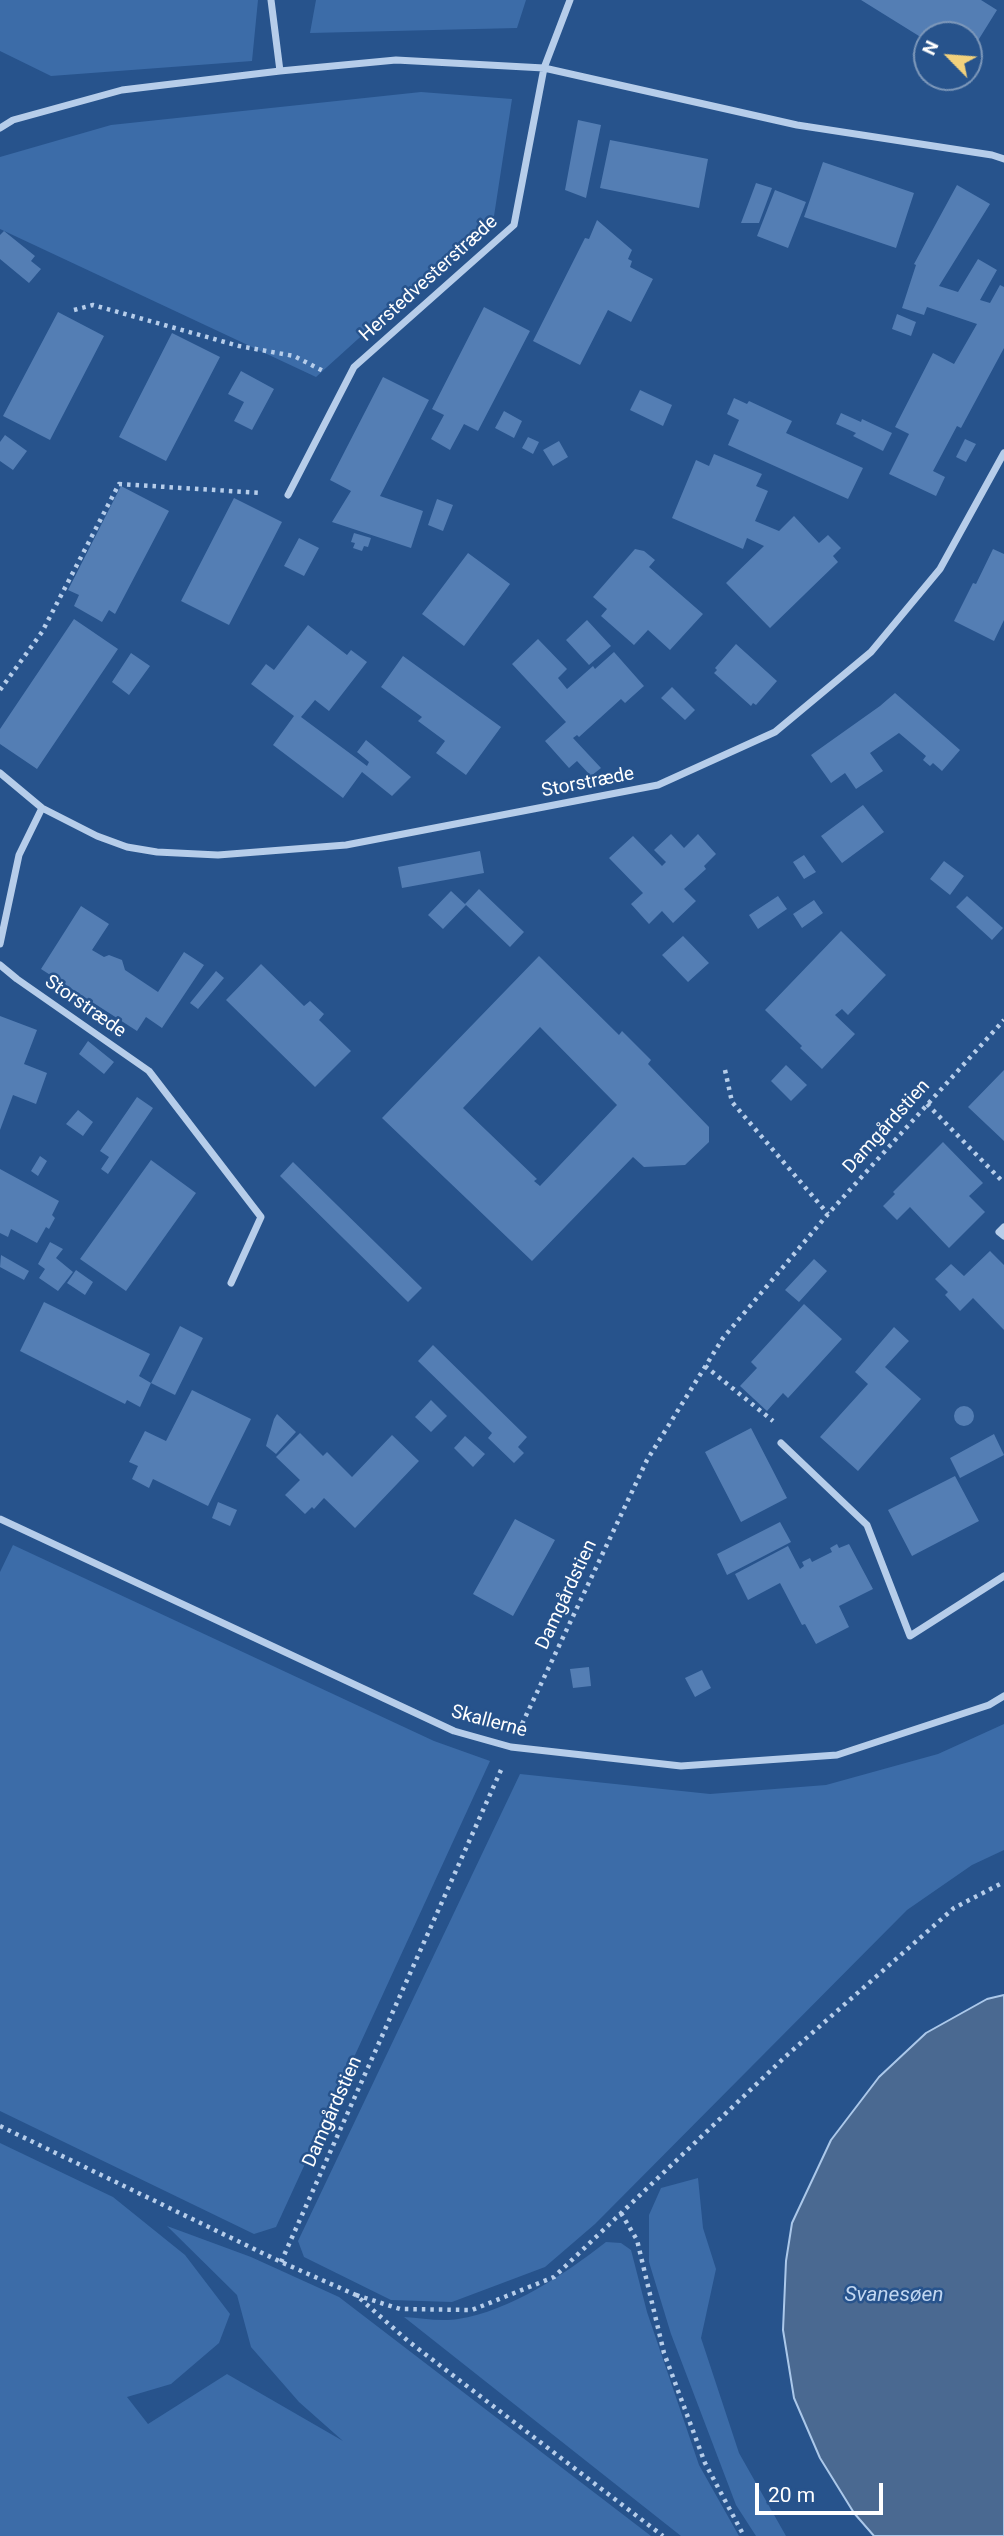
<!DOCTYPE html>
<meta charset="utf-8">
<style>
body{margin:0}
#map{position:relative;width:1004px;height:2536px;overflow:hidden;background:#27538c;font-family:Roboto,sans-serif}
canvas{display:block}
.north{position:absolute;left:913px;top:21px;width:70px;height:70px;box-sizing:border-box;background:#27538c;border:2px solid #7d98ba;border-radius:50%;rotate:295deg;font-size:19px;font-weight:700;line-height:28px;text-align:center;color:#fff}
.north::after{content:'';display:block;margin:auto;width:24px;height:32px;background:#f2d17c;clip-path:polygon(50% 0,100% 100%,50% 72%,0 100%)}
.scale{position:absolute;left:755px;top:2483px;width:128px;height:32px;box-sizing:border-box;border:4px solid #fff;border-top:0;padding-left:9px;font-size:21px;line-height:24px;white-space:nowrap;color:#fff;-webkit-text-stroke:5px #27538c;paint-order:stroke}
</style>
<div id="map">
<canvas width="1004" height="2536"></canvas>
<div class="north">N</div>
<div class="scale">20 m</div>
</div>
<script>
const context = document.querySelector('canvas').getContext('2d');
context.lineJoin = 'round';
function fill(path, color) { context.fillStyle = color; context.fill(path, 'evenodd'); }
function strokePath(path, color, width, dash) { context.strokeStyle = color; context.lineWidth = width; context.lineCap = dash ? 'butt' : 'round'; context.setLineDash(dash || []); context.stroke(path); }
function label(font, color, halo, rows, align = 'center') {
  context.font = font + ' Roboto,sans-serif'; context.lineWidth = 5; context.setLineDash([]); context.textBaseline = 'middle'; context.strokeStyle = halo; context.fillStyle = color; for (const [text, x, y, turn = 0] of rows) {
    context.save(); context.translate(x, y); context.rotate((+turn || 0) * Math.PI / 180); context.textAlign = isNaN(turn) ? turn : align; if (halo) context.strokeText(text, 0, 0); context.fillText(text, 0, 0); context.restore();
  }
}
fill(new Path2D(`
 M 0,0 L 258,0 L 252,61 L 51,76 L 0,51 Z
 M 316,0 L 526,0 L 517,28 L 310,33 Z
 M 421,92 L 512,99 L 494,216 L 316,377 L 0,229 L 0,157 L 111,125 Z
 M 13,1545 L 434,1741 L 490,1761 L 276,2227 L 254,2234 L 0,2111 L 0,1572 Z
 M 1004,1724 L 1004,1850 L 972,1865 L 907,1910 L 595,2224 L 545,2267 L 452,2302 L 391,2300 L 304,2257 L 298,2241 L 520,1774 L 710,1794 L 826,1785 L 938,1754 Z
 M 0,2143 L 113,2197 L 185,2255 L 230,2314 L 219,2343 L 171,2384 L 127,2397 L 148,2424 L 227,2374 L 343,2441 L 299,2402 L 251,2347 L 237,2295 L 167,2226 L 251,2257 L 339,2297 L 651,2536 L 0,2536 Z
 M 698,2178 L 703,2228 L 716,2269 L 701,2338 L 739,2453 L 786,2536 L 756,2536 L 736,2505 L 671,2334 L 649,2262 L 649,2215 L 661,2188 Z
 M 606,2242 L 621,2243 L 631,2250 L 647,2312 L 699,2465 L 739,2536 L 681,2536 L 404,2317 C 421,2318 441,2322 458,2319 C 510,2311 565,2274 606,2242 Z`), '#3c6ca8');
const water = new Path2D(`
 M 1004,1995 L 1004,2536 L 874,2536 L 854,2513 L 820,2458 L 794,2398 L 783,2330 L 786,2261 L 792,2223 L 831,2140 L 879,2077 L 926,2033 L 987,1999 Z`);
fill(water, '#4a6991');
strokePath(water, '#abc8ea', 2);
fill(new Path2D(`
 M 861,0 L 981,0 L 997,10 L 969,55 L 969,35 L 927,35 L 927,41 Z
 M 578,120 L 601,125 L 586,198 L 565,190 Z
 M 610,140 L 708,159 L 699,208 L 600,188 Z
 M 823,162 L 914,193 L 896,248 L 804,217 Z
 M 756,183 L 772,188 L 759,223 L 741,223 Z
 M 957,185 L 990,204 L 939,286 L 958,292 L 978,259 L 997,270 L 980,300 L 990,303 L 1000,285 L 1004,287 L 1004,348 L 961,428 L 957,426 L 933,471 L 945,477 L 936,496 L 889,474 L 909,434 L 895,427 L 933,353 L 954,364 L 977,324 L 927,307 L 924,315 L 902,308 L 916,265 L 914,264 Z
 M 775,190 L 806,202 L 788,248 L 757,236 Z
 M 597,220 L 632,250 L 628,259 L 632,261 L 630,267 L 653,279 L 631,322 L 608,310 L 580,365 L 533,341 L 585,238 L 589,239 Z
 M 4,231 L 35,256 L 31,261 L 41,269 L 29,283 L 0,259 L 0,235 Z
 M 484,307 L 530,331 L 478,431 L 464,424 L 450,450 L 431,439 L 444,415 L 432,409 Z
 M 58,312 L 104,336 L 50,440 L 3,416 Z
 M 897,314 L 916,322 L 911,336 L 892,329 Z
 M 172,333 L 220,357 L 166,461 L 119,437 Z
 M 241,371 L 274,389 L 252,430 L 234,421 L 244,402 L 228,394 Z
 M 383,377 L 429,400 L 380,496 L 423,511 L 411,548 L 332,522 L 351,491 L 330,480 Z
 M 640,390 L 672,405 L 663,426 L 630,410 Z
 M 734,398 L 747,404 L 749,401 L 792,421 L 786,433 L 863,468 L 848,499 L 728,445 L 739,420 L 727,414 Z
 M 504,411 L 522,421 L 514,438 L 495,428 Z
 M 841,413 L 861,422 L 862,419 L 892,433 L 883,451 L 853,436 L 856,433 L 836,424 Z
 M 5,435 L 27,451 L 13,470 L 0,461 L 0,442 Z
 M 528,437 L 539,442 L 533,454 L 522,448 Z
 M 965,439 L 976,444 L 966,462 L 956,457 Z
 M 559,441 L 568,457 L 553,466 L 543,450 Z
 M 714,454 L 762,474 L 756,486 L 768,491 L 755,521 L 779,531 L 794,516 L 819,543 L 828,535 L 841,548 L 833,556 L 838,562 L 770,628 L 726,583 L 764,546 L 747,538 L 743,549 L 672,518 L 696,460 L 709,466 Z
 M 121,486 L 169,511 L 115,614 L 109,610 L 102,622 L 74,606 L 79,595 L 68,590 Z
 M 234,498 L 282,522 L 229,625 L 181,601 Z
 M 437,499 L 453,505 L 443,531 L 428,525 Z
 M 354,533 L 371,538 L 368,547 L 364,546 L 362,551 L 353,548 L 355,543 L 351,542 Z
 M 299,538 L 319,548 L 304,576 L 284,566 Z
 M 635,549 L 644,551 L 655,560 L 649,567 L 703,614 L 670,650 L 648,630 L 634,645 L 601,616 L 607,609 L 593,597 Z
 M 993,549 L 1004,554 L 1004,620 L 994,641 L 954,621 L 973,583 L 976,584 Z
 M 468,553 L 510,584 L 464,646 L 422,614 Z
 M 74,619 L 118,649 L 37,769 L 0,744 L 0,729 Z
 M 587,620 L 611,646 L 589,665 L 566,640 Z
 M 308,625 L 347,655 L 351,650 L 367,662 L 329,711 L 315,700 L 301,717 L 367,766 L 369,762 L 357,752 L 366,740 L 411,777 L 392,796 L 362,772 L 343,798 L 273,745 L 294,716 L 251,684 L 266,664 L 274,670 Z
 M 538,639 L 567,669 L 558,678 L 567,689 L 593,666 L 595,669 L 614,652 L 644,686 L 625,703 L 621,699 L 579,737 L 577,735 L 573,738 L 601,768 L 591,776 L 577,761 L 569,768 L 545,741 L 566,722 L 512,664 Z
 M 736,644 L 777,681 L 756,705 L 753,703 L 751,706 L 714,673 L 717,670 L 715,668 Z
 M 131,653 L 150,666 L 129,695 L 112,682 Z
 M 403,656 L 501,727 L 466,775 L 436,753 L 445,741 L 418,721 L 422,717 L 381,687 Z
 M 672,687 L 695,710 L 685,720 L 661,698 Z
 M 895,693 L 960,750 L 942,771 L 933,763 L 930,766 L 923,760 L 926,756 L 899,733 L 870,753 L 883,771 L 856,789 L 845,773 L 831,783 L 811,755 L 880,706 Z
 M 863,805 L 884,832 L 842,863 L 821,836 Z
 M 671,834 L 684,848 L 698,834 L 716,854 L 704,866 L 706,869 L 684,889 L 696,901 L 673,923 L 662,911 L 649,924 L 631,904 L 643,893 L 609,858 L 633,836 L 662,866 L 666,862 L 654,850 Z
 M 480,851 L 484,873 L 402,888 L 398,867 Z
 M 804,855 L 816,872 L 804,879 L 793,862 Z
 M 944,861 L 964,876 L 950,895 L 930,879 Z
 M 479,889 L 524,932 L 510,947 L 465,904 Z
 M 451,891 L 466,905 L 443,929 L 428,915 Z
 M 778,896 L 787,909 L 758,929 L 749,915 Z
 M 967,896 L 1003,928 L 992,940 L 956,907 Z
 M 814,900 L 823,913 L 802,928 L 793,914 Z
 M 81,906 L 109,924 L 92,950 L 104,957 L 109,955 L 122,960 L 125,970 L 158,992 L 184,952 L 204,965 L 162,1028 L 146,1017 L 137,1031 L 41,969 Z
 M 841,931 L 886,975 L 848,1015 L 842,1009 L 835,1015 L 855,1034 L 822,1069 L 800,1048 L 802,1046 L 765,1010 Z
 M 683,936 L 709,963 L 688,982 L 662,955 Z
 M 539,956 L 619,1035 L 622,1031 L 651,1060 L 648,1064 L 709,1127 L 709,1142 L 685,1165 L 644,1167 L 633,1157 L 532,1261 L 382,1118 ZM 540,1027 L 617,1105 L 540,1186 L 534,1181 L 537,1179 L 463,1108 Z
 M 261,964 L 304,1006 L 310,1001 L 324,1014 L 319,1020 L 351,1051 L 315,1087 L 226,1000 Z
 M 216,971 L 224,978 L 198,1009 L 190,1003 Z
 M 0,1016 L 37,1030 L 24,1064 L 47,1073 L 36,1104 L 13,1095 L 0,1130 Z
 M 88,1041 L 114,1062 L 104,1074 L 79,1054 Z
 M 786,1065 L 807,1085 L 791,1101 L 771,1081 Z
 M 1004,1070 L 1004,1141 L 968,1107 Z
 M 137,1097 L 153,1108 L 108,1174 L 101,1169 L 109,1157 L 100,1151 Z
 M 78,1110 L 93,1122 L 83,1136 L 66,1124 Z
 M 943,1142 L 983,1183 L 969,1196 L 985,1212 L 949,1248 L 910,1207 L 897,1220 L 883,1206 L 895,1194 L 893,1192 Z
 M 40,1156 L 47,1161 L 38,1176 L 31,1171 Z
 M 151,1160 L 196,1193 L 126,1291 L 80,1259 Z
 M 293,1162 L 422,1288 L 408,1302 L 280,1176 Z
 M 0,1169 L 59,1201 L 52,1215 L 55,1218 L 49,1229 L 46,1227 L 37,1243 L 11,1229 L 8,1237 L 0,1233 Z
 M 50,1242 L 63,1249 L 56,1258 L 73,1272 L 58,1291 L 39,1278 L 45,1269 L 38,1264 Z
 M 990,1251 L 1004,1265 L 1004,1330 L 973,1298 L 960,1311 L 945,1295 L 948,1292 L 935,1279 L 951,1264 L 964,1276 Z
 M 1,1255 L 29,1271 L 24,1280 L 0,1267 Z
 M 814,1259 L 827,1271 L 799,1302 L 785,1290 Z
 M 76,1270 L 93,1282 L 85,1295 L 67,1283 Z
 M 44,1302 L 150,1354 L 139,1376 L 151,1383 L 140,1407 L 127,1400 L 125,1404 L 20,1351 Z
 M 804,1304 L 842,1339 L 788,1398 L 783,1393 L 767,1411 L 740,1386 L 757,1368 L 751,1362 Z
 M 180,1326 L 203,1338 L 175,1395 L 151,1383 Z
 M 894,1327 L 909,1341 L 885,1367 L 921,1399 L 858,1471 L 820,1437 L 868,1384 L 855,1372 Z
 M 433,1345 L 527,1437 L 518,1447 L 524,1453 L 514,1463 L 488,1438 L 492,1433 L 418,1361 Z
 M 192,1390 L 251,1419 L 208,1506 L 153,1479 L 149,1488 L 132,1479 L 138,1466 L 129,1462 L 145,1431 L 166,1441 Z
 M 431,1400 L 447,1416 L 431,1432 L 415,1417 Z
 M954 1416a10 10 0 1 1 20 0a10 10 0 1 1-20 0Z
 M 277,1414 L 296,1432 L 276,1454 L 266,1446 L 274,1419 Z
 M 751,1428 L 787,1498 L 741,1522 L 705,1452 Z
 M 300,1433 L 323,1456 L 327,1452 L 352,1477 L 392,1435 L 419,1461 L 355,1528 L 324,1498 L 314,1509 L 312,1507 L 305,1514 L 285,1495 L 300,1480 L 276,1457 Z
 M 994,1434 L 1004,1455 L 960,1478 L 950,1458 Z
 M 465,1436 L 485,1454 L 473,1467 L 454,1448 Z
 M 955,1476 L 979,1521 L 912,1556 L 888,1510 Z
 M 218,1502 L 237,1510 L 230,1526 L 212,1518 Z
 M 515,1519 L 555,1540 L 513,1616 L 473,1594 Z
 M 780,1522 L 791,1542 L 727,1575 L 717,1554 Z
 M 837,1544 L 839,1548 L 849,1544 L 873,1589 L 839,1606 L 849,1627 L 816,1644 L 805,1624 L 802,1625 L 780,1583 L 748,1600 L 735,1574 L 788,1546 L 800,1569 L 804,1566 L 802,1562 L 810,1558 L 812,1562 L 832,1552 L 830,1548 Z
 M 589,1667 L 591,1686 L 573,1688 L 570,1669 Z
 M 702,1670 L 711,1688 L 695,1697 L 685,1678 Z`), '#547eb4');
strokePath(new Path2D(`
 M 74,310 L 93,305 L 239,346 L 294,356 L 325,372
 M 0,690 L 42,632 L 119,484 L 262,493
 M 725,1070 L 732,1102 L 828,1214
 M 927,1104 L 1004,1183
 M 705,1366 L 773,1421
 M 522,1724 L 647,1460 L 723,1338 L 828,1214 L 1004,1020
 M 0,2126 L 281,2262 L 356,2295 L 408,2341 L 663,2536
 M 621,2213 L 637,2240 L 664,2353 L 705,2463 L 744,2536
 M 281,2262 L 501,1770
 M 356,2295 L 400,2309 L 472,2310 L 554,2277 L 786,2056 L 954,1908 L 1004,1882`), '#b6cdea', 4.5, [3.5, 5]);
strokePath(new Path2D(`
 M 271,0 L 280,71
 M 0,128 L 13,120 L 122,90 L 280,71 L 396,60 L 544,68 L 797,125 L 992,155 L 1004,159
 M 288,495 L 354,367 L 514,225 L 544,68 L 570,0
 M 0,773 L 42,808 L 97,836 L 127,847 L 157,852 L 218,855 L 346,845 L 658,785 L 775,732 L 871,652 L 940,569 L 1004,453
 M 0,944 L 19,855 L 42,808
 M 0,965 L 17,979 L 149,1071 L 261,1217 L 231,1283
 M 1004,1227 L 999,1232 L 1004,1236
 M 781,1443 L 867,1525 L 910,1636 L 1004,1576
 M 0,1519 L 454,1731 L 511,1747 L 681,1766 L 837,1755 L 989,1705 L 1004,1696`), '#b6cdea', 7);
label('19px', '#fff', '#27538c', [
 ["Herstedvesterstræde",429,279,-42],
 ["Storstræde",588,783,-11],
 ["Storstræde",85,1007,35],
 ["Damgårdstien",887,1127,-48],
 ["Damgårdstien",567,1595,-65],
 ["Skallerne",489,1722,15],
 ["Damgårdstien",333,2112,-66]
]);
label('italic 21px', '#c2d7f1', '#27538c', [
 ["Svanesøen",894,2296]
]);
</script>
